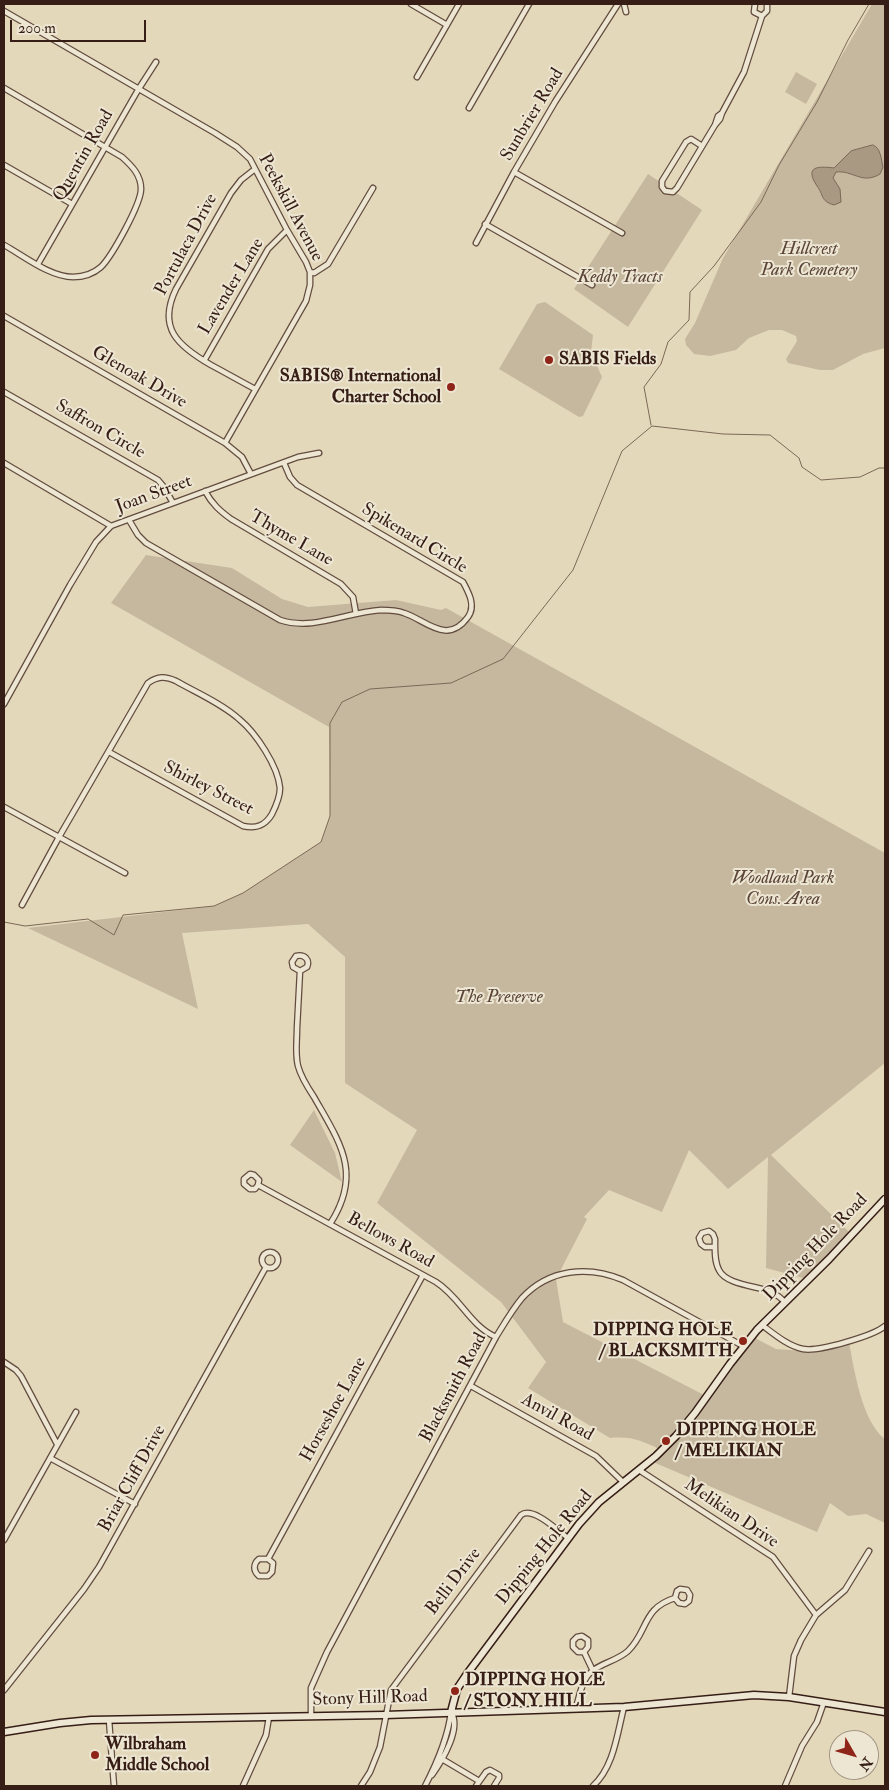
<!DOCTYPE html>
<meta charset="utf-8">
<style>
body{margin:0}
#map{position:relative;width:889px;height:1790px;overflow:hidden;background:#e4d8bb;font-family:"IM FELL Double Pica",serif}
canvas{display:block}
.frame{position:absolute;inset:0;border:5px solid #361e16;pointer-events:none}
.north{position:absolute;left:829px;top:1730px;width:50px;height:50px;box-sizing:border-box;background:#ede6d3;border:1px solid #a49687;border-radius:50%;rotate:128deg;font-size:14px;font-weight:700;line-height:20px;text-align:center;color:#361e16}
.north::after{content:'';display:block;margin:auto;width:18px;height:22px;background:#8f2418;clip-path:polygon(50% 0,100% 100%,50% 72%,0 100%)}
.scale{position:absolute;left:10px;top:20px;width:136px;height:22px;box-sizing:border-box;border:2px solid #361e16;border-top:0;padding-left:6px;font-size:15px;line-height:18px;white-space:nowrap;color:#361e16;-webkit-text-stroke:4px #ede6d3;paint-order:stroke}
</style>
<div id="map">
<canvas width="889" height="1790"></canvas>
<div class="frame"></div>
<div class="north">N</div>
<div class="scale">200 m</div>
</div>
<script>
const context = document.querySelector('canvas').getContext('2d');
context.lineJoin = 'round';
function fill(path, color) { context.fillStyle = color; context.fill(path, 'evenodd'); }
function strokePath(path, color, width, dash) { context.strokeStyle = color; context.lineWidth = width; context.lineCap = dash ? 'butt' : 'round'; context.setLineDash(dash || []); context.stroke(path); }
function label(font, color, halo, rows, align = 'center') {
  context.font = font + ' "IM FELL Double Pica",serif'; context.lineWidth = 4; context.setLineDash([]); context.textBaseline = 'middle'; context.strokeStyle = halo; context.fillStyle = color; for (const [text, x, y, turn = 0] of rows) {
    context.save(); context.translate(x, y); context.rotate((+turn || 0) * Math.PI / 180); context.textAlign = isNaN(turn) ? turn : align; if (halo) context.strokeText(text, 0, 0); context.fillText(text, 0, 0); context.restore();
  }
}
fill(new Path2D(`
 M 872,4 L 885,4 L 885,348 L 863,354 L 833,370 L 820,370 L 788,363 L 786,359 L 797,341 L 796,336 L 782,330 L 769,330 L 749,338 L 736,350 L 710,356 L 694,354 L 686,345 L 685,339 L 695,323 L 723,258 Z
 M 796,72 L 817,84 L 806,104 L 785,92 Z
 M 648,174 L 702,210 L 628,327 L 574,289 Z
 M 545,302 L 593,335 L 591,352 L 602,377 L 583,416 L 579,417 L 499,369 L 537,304 Z
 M 146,555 L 232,568 L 282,599 L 308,607 L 396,600 L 441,610 L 446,608 L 885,853 L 885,1063 L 771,1155 L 853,1236 L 807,1279 L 766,1268 L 768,1157 L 728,1189 L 689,1150 L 662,1212 L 609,1190 L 584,1217 L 587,1219 L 556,1279 L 563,1322 L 704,1395 L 723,1367 L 751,1336 L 776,1349 L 804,1351 L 849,1342 C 854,1369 862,1422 885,1439 L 885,1523 L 866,1514 L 848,1516 L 830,1503 L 817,1532 L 653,1462 L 662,1450 C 641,1441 633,1436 610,1438 L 528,1388 L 546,1362 L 501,1302 L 377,1203 L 417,1130 L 345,1083 L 345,957 L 308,924 L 182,933 L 198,1009 L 28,928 L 214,906 L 243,893 L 321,842 L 330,816 L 329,727 L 111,603 Z
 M 314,1110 L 335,1153 L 342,1182 L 290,1145 Z`), '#c6b89f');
const water = new Path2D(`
 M 873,145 C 881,148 881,159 883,167 L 880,174 C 862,185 853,170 836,172 L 833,178 L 840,189 L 841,202 L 834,205 C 820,201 824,195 817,186 C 804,166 818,166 834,168 L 851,151 Z`);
fill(water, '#a99983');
strokePath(water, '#7b6857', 1);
strokePath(new Path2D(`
 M 651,425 L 644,387 L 661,364 L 668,342 L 689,320 L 690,292 L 714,266 L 761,202 L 779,165 L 817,102 L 848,40 L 869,4
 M 4,922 L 25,926 L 88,919 L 114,935 L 123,915 L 214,906 L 243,893 L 321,842 L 330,816 L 330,723 L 342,702 L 370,689 L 451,683 L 503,659 L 573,570 L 622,451 L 652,426 L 723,434 L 770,435 L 799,458 L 802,467 L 821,480 L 860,477 L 879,468 L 885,468`), '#7b6857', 1);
const minor = new Path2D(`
 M 411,4 L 447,25
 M 624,4 L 626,12
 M 755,4 L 754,12 L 762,16 L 767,11 L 767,4
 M 4,11 L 215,133 L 237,147 L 250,159 L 287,230 L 306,262 L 310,272 L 310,285 L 306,301 L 225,443
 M 417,77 L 459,4
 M 4,88 L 122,157 C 132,166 141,175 141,189 C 141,204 112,256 101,267 C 93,274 83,277 73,277 C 50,277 24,256 4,245
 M 469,108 L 529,4
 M 715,125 L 720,119 L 722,113 L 744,72 L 762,16
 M 702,146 L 691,139 L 686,142 L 662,181 L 662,187 L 665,191 L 673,192 L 677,188 L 715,125 L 718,116 L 722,113
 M 4,165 L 72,204
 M 255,169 L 241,180 L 231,193 L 176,289 C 157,328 178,346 211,365 C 226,373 240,381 255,389
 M 514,172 L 622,233
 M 485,224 L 592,285
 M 476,243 L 514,172 L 555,102 L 618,4
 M 38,264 L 138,90 L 156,62
 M 310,272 L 314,273 L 328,264 L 373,188
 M 4,316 L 225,443 L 242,457 L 251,474
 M 204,361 L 268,249 L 287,230
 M 4,392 L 158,480 L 164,487 L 173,503
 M 4,463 L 111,526
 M 205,491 C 212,504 220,511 231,519 L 341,584 L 353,597 L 356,614
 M 129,520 L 138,535 L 146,543 L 280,620 C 313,631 347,612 381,610 C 389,610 396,610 404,613 C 426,620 447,646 468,617 C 476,606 469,593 463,582 L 297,485 L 290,477 L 284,463
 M 4,704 L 70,585 L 96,542 L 111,526 L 298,457 L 319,453
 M 4,807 L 125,873
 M 22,905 L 59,837 L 148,683 C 158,676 165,676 176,681 C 197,693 221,703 239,719 C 256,733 278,766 280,788 C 280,796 276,806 272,814 C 265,826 256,829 243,826 L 109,752
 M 300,971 L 293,967 L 292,962 L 296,956 C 305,954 310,960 307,967 L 300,971 C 299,990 298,1009 297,1028 C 297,1041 295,1054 298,1066 C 301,1077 308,1088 314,1097 C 340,1143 363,1173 330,1224
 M 258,1185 L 255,1189 L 250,1189 L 244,1184 L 244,1179 L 250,1174 L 254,1175 L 259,1180 L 258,1185 L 436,1282 C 460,1297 470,1326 496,1337
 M 715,1247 L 705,1247 L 701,1244 L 699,1238 L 702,1233 L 709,1231 L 713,1234 L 715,1239 C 715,1249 714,1261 719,1270 C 726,1285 758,1286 772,1292 C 777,1295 781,1298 785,1302
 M262 1260a8 8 0 1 1 16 0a8 8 0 1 1-16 0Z
 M 762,1325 C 774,1334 788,1346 803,1349 C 818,1352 873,1336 885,1326
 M 4,1362 L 16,1370 L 21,1376 L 57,1444
 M 471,1386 L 596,1456 L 623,1482
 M 50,1458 L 135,1504
 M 639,1470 L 773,1557 L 816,1615
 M 4,1540 L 76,1412
 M 268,1559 L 259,1559 C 253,1564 253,1571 259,1576 L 268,1576 L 272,1572 L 273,1563 L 268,1559 L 423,1275
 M 584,1652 L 588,1647 L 588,1640 L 582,1636 L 577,1637 L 573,1641 L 573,1647 L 578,1652 L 584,1652 L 593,1671
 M 4,1690 L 84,1589 L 99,1567 L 266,1267
 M 789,1697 L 794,1656 L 801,1640 L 816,1615 L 845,1590 L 869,1551
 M 576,1708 C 579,1697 581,1684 588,1675 C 598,1663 616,1662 628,1651 C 648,1632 642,1608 675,1598 L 679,1603 L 685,1604 L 689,1601 L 690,1595 L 687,1590 L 680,1589 L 677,1591 L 675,1598
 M 311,1716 L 311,1688 L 327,1652 L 496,1337 C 504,1324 512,1310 522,1298 C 549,1269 588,1265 623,1280 L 743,1346
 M 109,1720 L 114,1786
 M 442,1759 L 479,1781
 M 432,1775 C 442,1761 462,1728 451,1712
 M 243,1786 L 266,1735 L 269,1717
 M 361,1786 L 370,1772 L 380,1747 L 391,1690 L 521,1515 C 533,1506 558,1531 568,1538
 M 425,1786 C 437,1763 448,1737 451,1712
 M 476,1786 L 486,1772 L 490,1770 L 499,1775 L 499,1778 L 494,1786
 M 593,1786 C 614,1767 617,1734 624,1707
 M 785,1786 L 802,1746 L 817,1722 L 824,1702`);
const secondary = new Path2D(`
 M 451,1712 L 457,1689 L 467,1674 L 579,1524 L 599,1502 L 656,1456 L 676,1436 L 695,1413 L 730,1364 L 757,1330 L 829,1259 L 885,1199
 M 4,1732 L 60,1723 L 91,1720 L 385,1715 L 624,1707 L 754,1695 L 789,1697 L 885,1712`);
strokePath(minor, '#624c3f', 7);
strokePath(secondary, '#361e16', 9);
strokePath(minor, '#ede6d3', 4.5);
strokePath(secondary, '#ede6d3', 6);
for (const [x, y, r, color] of [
 [549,360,5,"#8f2418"],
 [451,387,5,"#8f2418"],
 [743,1341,5,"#8f2418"],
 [666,1441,5,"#8f2418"],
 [455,1691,5,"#8f2418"],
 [95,1755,5,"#8f2418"]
]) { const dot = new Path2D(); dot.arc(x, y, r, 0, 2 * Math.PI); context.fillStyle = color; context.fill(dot); strokePath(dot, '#ede6d3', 2); }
label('18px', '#361e16', '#ede6d3', [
 ["Sunbrier Road",533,115,-59],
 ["Quentin Road",84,156,-60],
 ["Peekskill Avenue",290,208,62],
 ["Portulaca Drive",187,245,-62],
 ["Lavender Lane",232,287,-59],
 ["Glenoak Drive",139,378,30],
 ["Saffron Circle",100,430,30],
 ["Joan Street",154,495,-20],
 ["Thyme Lane",291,539,30],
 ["Spikenard Circle",414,539,31],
 ["Shirley Street",208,789,27],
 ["Bellows Road",390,1241,29],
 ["Dipping Hole Road",816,1248,-46],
 ["Blacksmith Road",454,1388,-62],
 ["Horseshoe Lane",334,1410,-61],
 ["Anvil Road",557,1418,29],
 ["Briar Cliff Drive",133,1479,-61],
 ["Melikian Drive",731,1514,34],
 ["Dipping Hole Road",545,1548,-51],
 ["Belli Drive",454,1582,-53],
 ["Stony Hill Road",370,1699,-2]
]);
label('italic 18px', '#5a4438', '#ede6d3', [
 ["Hillcrest",809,250],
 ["Park Cemetery",809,271],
 ["Keddy Tracts",620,278],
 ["Woodland Park",783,879],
 ["Cons. Area",783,900],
 ["The Preserve",499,998]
]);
label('bold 18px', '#361e16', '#ede6d3', [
 ["SABIS Fields",559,360],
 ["SABIS® International",441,377,"right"],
 ["Charter School",441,398,"right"],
 ["DIPPING HOLE",733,1331,"right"],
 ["/ BLACKSMITH",733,1352,"right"],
 ["DIPPING HOLE",676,1431],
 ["/ MELIKIAN",676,1452],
 ["DIPPING HOLE",465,1681],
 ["/ STONY HILL",465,1702],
 ["Wilbraham",105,1745],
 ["Middle School",105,1766]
], 'left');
</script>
